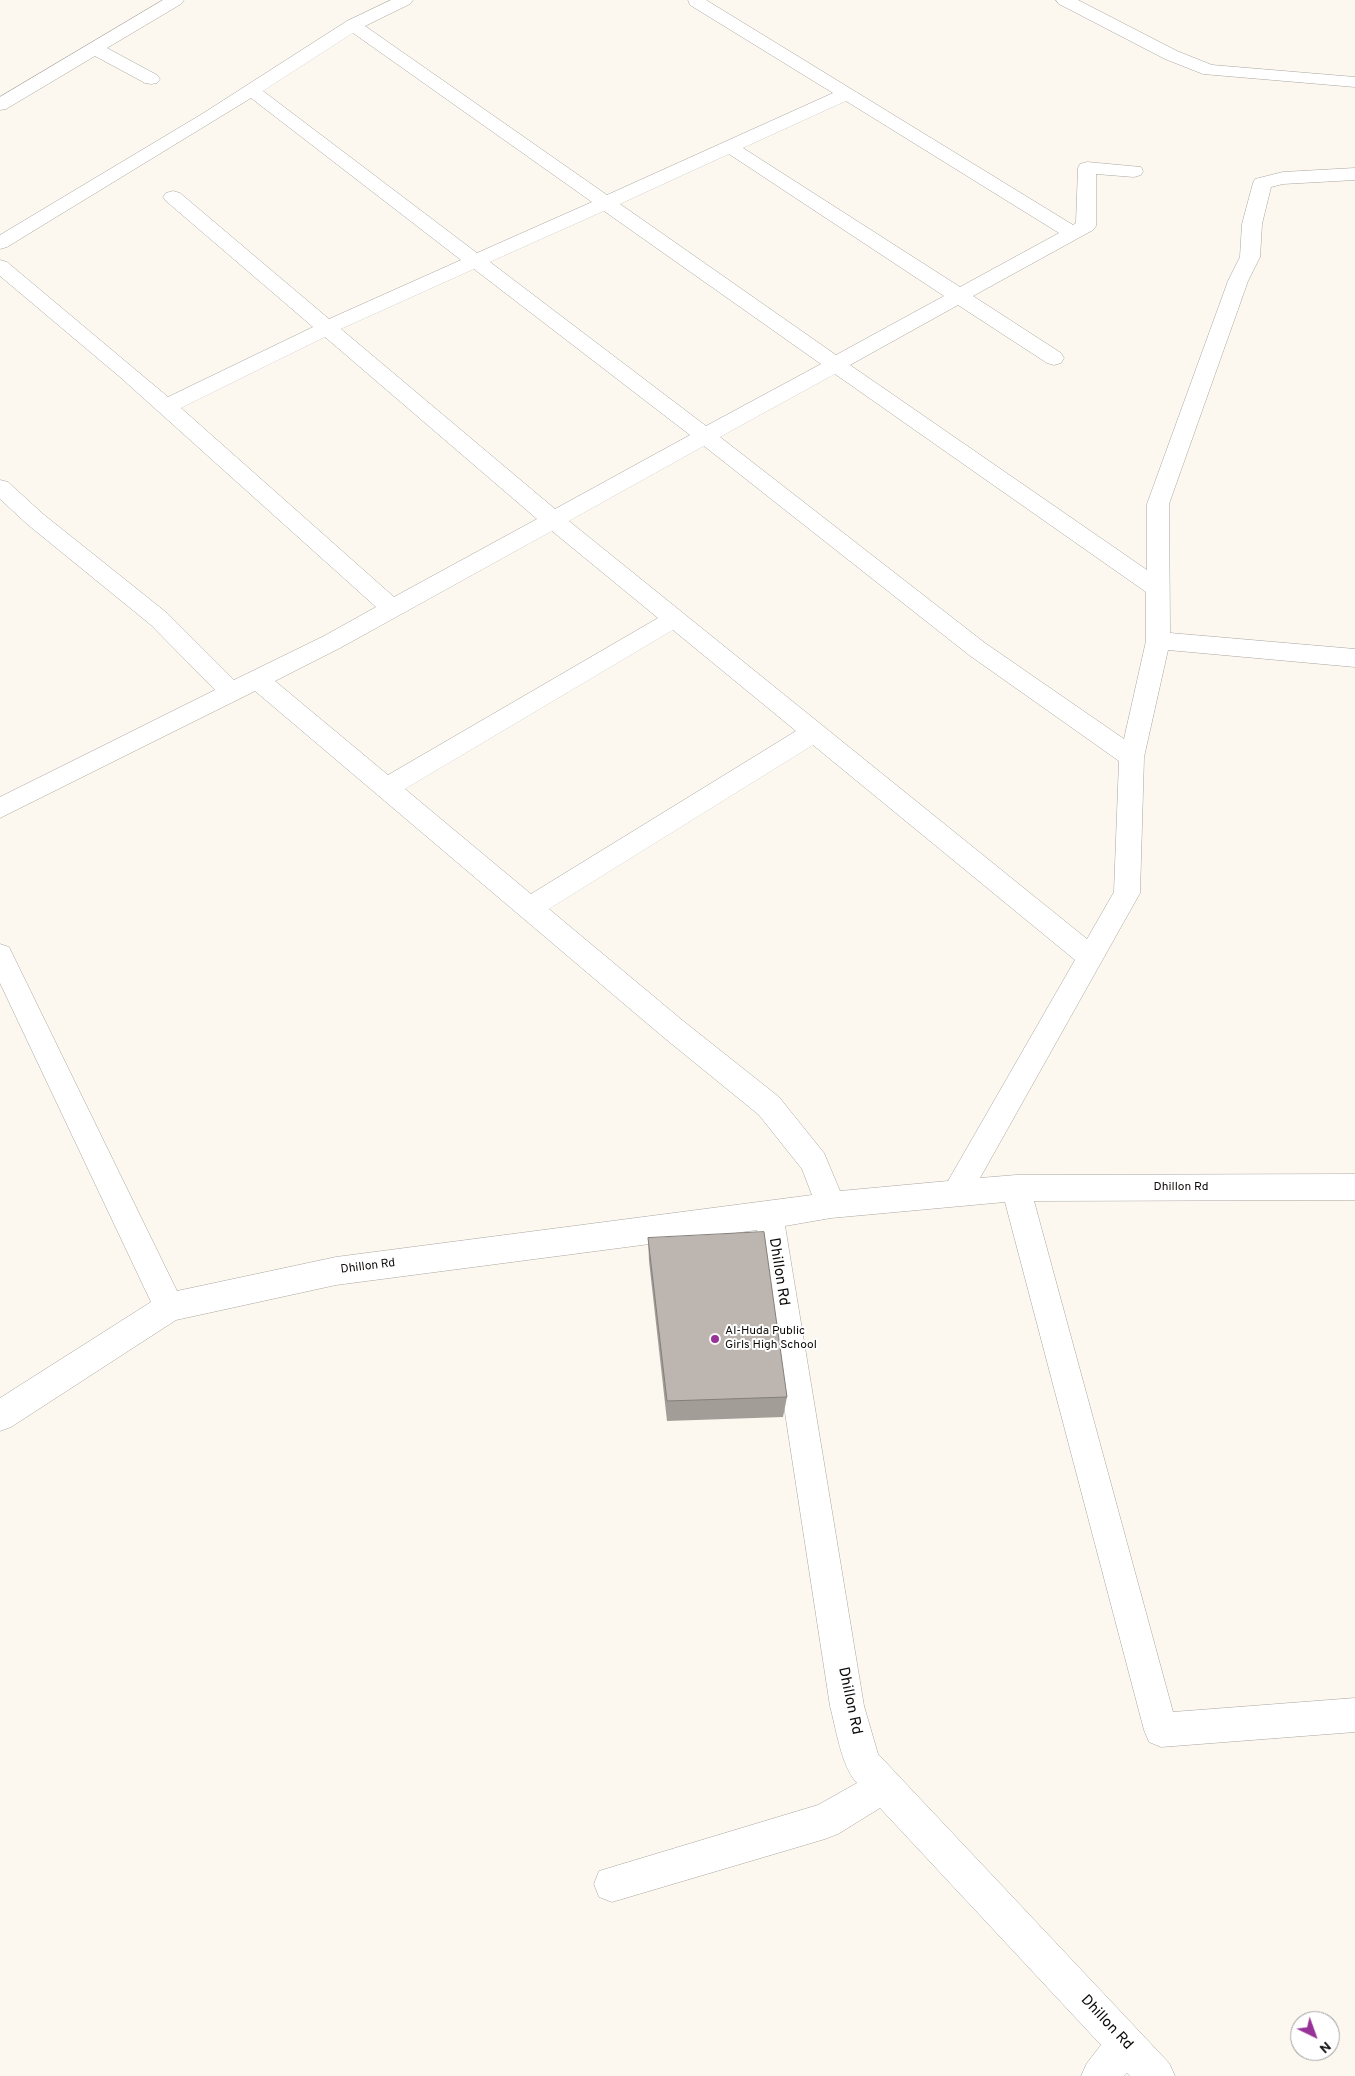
<!DOCTYPE html>
<style>
body{margin:0}
#map{position:relative;width:1355px;height:2076px;overflow:hidden;background:#fcf8f0;font-family:Overpass,sans-serif}
canvas{display:block}
.north{position:absolute;left:1290px;top:2011px;width:50px;height:50px;box-sizing:border-box;background:#fff;border:1px solid #9e9d9d;border-radius:50%;rotate:138deg;font-size:14px;font-weight:700;line-height:20px;text-align:center;color:#0d0b09}
.north::after{content:'';display:block;margin:auto;width:18px;height:22px;background:#973298;clip-path:polygon(50% 0,100% 100%,50% 72%,0 100%)}
</style>
<div id="map">
<canvas width="1355" height="2076"></canvas>
<div class="north">N</div>
</div>
<script>
const context = document.querySelector('canvas').getContext('2d');
context.lineJoin = 'round';
function strokePath(path, color, width, dash) { context.strokeStyle = color; context.lineWidth = width; context.lineCap = dash ? 'butt' : 'round'; context.setLineDash(dash || []); context.stroke(path); }
function fill(path, color) { context.fillStyle = color; context.fill(path, 'evenodd'); }
function label(font, color, halo, rows, align = 'center') {
  context.font = font + ' Overpass,sans-serif'; context.lineWidth = 4; context.setLineDash([]); context.textBaseline = 'middle'; context.strokeStyle = halo; context.fillStyle = color; for (const [text, x, y, turn = 0] of rows) {
    context.save(); context.translate(x, y); context.rotate((+turn || 0) * Math.PI / 180); context.textAlign = isNaN(turn) ? turn : align; if (halo) context.strokeText(text, 0, 0); context.fillText(text, 0, 0); context.restore();
  }
}
const minor = new Path2D(`
 M 163,0 L 184,0 L 181,4 L 107,48 L 157,75 L 160,79 L 157,83 L 151,84 L 145,83 L 95,56 L 6,109 L 0,110 L 0,97 Z
 M 391,0 L 413,0 L 410,4 L 365,26 L 607,195 L 833,93 L 690,5 L 688,0 L 706,0 L 1073,225 L 1076,223 L 1078,168 L 1080,164 L 1087,162 L 1141,167 L 1143,171 L 1141,175 L 1134,177 L 1096,174 L 1096,226 L 1093,230 L 973,296 L 1061,353 L 1064,358 L 1061,363 L 1054,365 L 1047,363 L 958,305 L 850,365 L 1147,570 L 1147,504 L 1228,281 L 1240,257 L 1242,224 L 1253,183 L 1255,179 L 1283,172 L 1355,168 L 1355,180 L 1283,184 L 1271,187 L 1262,224 L 1260,257 L 1248,281 L 1169,504 L 1170,633 L 1355,649 L 1355,667 L 1168,650 L 1144,757 L 1140,893 L 980,1178 L 1016,1175 L 1355,1174 L 1355,1200 L 1034,1201 L 1173,1712 L 1355,1698 L 1355,1732 L 1161,1747 L 1149,1742 L 1144,1730 L 1005,1202 L 831,1218 L 785,1226 L 864,1706 L 878,1754 L 1169,2063 L 1175,2076 L 1130,2076 L 1127,2073 L 1124,2076 L 1081,2076 L 1087,2063 L 1101,2045 L 880,1808 L 838,1834 L 825,1839 L 612,1902 L 599,1897 L 594,1884 L 599,1871 L 818,1805 L 857,1783 C 841,1766 836,1728 830,1706 L 757,1230 L 336,1285 L 176,1320 L 11,1427 L 0,1431 L 0,1398 L 151,1302 L 0,983 L 0,944 L 9,947 L 177,1291 L 336,1257 L 812,1195 L 802,1169 L 759,1115 L 662,1036 L 255,691 L 0,818 L 0,797 L 215,690 L 151,625 L 27,524 L 0,499 L 0,480 L 8,482 L 43,514 L 167,613 L 234,680 L 324,636 L 376,607 L 120,377 L 0,276 L 0,260 L 7,262 L 168,397 L 313,327 L 166,201 L 163,197 L 166,193 L 173,191 L 180,193 L 329,319 L 461,260 L 251,98 L 7,247 L 0,249 L 0,235 L 202,114 L 347,21 ZM 353,33 L 592,202 L 477,253 L 263,91 ZM 846,101 L 1059,233 L 960,287 L 743,148 ZM 729,154 L 944,296 L 836,355 L 620,204 ZM 604,211 L 821,364 L 706,426 L 490,262 ZM 474,269 L 690,435 L 555,509 L 341,329 ZM 325,337 L 537,519 L 394,597 L 181,408 ZM 835,374 L 1146,592 L 1146,641 L 1124,739 L 985,643 L 720,437 ZM 704,446 L 969,655 L 1119,761 L 1114,892 L 1087,939 L 569,521 ZM 552,531 L 658,618 L 388,775 L 275,681 L 340,648 ZM 673,630 L 796,731 L 531,894 L 405,789 ZM 813,745 L 1075,960 L 948,1181 L 840,1191 L 824,1153 L 779,1097 L 682,1020 L 549,909 Z
 M 1056,0 L 1078,0 L 1177,51 L 1212,65 L 1355,77 L 1355,87 L 1203,74 L 1165,59 L 1059,4 Z`);
strokePath(minor, '#aaa69f', 1);
fill(minor, '#fff');
fill(new Path2D(`
 M 648,1238 L 787,1397 L 783,1417 L 667,1421 L 649,1261 Z`), '#a39d97');
const building = new Path2D(`
 M 764,1232 L 787,1397 L 667,1401 L 648,1238 Z`);
fill(building, '#bdb6b0');
strokePath(building, '#847f7b', 1);
for (const [x, y, r, color] of [
 [715,1339,5,"#973298"]
]) { const dot = new Path2D(); dot.arc(x, y, r, 0, 2 * Math.PI); context.fillStyle = color; context.fill(dot); strokePath(dot, '#fff', 2); }
label('12px', '#0d0b09', '#fff', [
 ["Dhillon Rd",1181,1188],
 ["Dhillon Rd",368,1267,-7]
]);
label('12px', '#0d0b09', '#fff', [
 ["Al-Huda Public",725,1332],
 ["Girls High School",725,1346]
], 'left');
label('15px', '#0d0b09', '#fff', [
 ["Dhillon Rd",778,1272,81],
 ["Dhillon Rd",849,1701,78],
 ["Dhillon Rd",1106,2023,47]
]);
</script>
